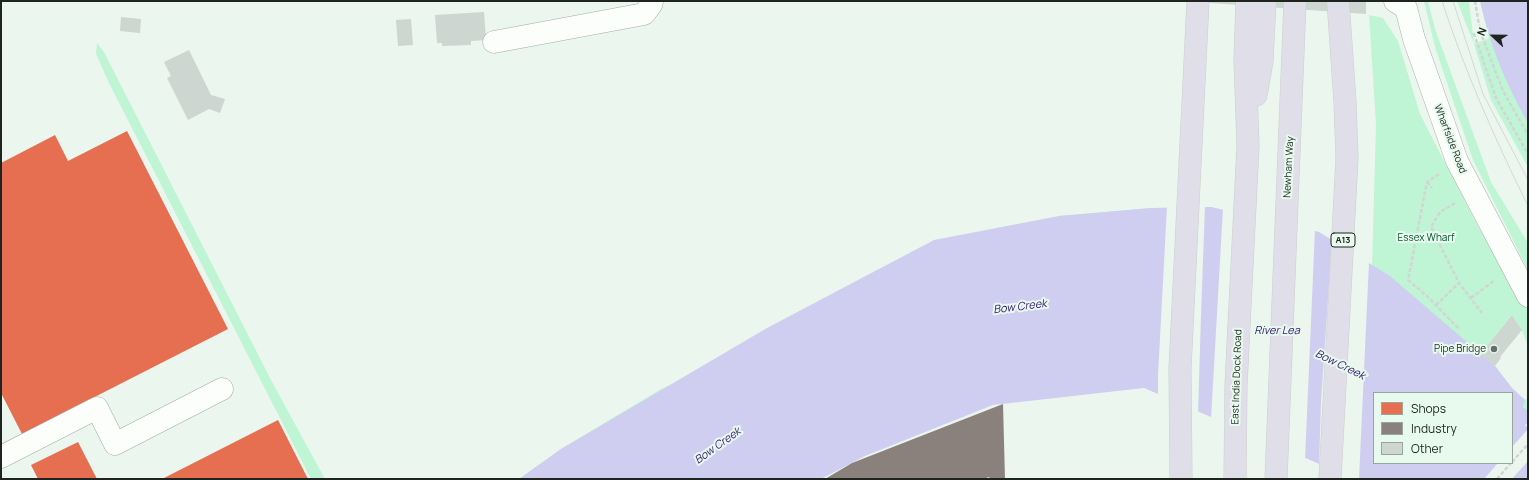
<!DOCTYPE html>
<style>
body{margin:0}
#map{position:relative;width:1529px;height:480px;overflow:hidden;background:#ebf6ee;font-family:Manrope,sans-serif}
canvas{display:block}
.frame{position:absolute;inset:0;border:2px solid #1e2520;pointer-events:none}
.legend{position:absolute;left:1373px;top:392px;width:140px;height:72px;box-sizing:border-box;background:#e7faed;border:1px solid #97a59b;margin:0;padding:5px 7px;list-style:none;font-size:12px;color:#1e2520}
.legend li{display:flex;align-items:center;gap:8px;height:20px}
.legend b{width:20px;border:1px solid #97a59b}
.north{position:absolute;left:1473px;top:16px;width:40px;height:40px;-webkit-text-stroke:3px #e7faed;paint-order:stroke;rotate:292deg;font-size:11px;font-weight:700;line-height:16px;text-align:center;color:#1e2520}
.north::after{content:'';display:block;margin:auto;width:14px;height:18px;background:#1e2520;clip-path:polygon(50% 0,100% 100%,50% 72%,0 100%)}
</style>
<div id="map">
<canvas width="1529" height="480"></canvas>
<div class="frame"></div>
<ul class="legend">
<li><b style="height:11px;background:#e76f51"></b>Shops</li>
<li><b style="height:11px;background:#8a817c"></b>Industry</li>
<li><b style="height:11px;background:#cdd6d0"></b>Other</li>
</ul>
<div class="north">N</div>
</div>
<script>
const context = document.querySelector('canvas').getContext('2d');
context.lineJoin = 'round';
function fill(path, color) { context.fillStyle = color; context.fill(path, 'evenodd'); }
function strokePath(path, color, width, dash) { context.strokeStyle = color; context.lineWidth = width; context.lineCap = dash ? 'butt' : 'round'; context.setLineDash(dash || []); context.stroke(path); }
function label(font, color, halo, rows, align = 'center') {
  context.font = font + ' Manrope,sans-serif'; context.lineWidth = 4; context.setLineDash([]); context.textBaseline = 'middle'; context.strokeStyle = halo; context.fillStyle = color; for (const [text, x, y, turn = 0] of rows) {
    context.save(); context.translate(x, y); context.rotate((+turn || 0) * Math.PI / 180); context.textAlign = isNaN(turn) ? turn : align; if (halo) context.strokeText(text, 0, 0); context.fillText(text, 0, 0); context.restore();
  }
}
fill(new Path2D(`
 M 1424,1 L 1428,1 L 1435,29 L 1491,182 L 1528,243 L 1527,268 L 1473,160 L 1435,47 Z
 M 1457,1 L 1469,1 L 1474,44 L 1489,38 L 1480,1 L 1528,50 L 1528,167 L 1491,100 L 1474,44 Z
 M 1369,15 L 1383,18 L 1398,41 L 1420,114 L 1477,225 L 1528,310 L 1528,346 L 1522,330 L 1512,315 L 1487,346 L 1485,344 L 1479,353 L 1495,366 L 1512,388 L 1525,400 L 1528,397 L 1528,422 L 1525,425 L 1528,428 L 1528,439 L 1512,393 L 1401,326 L 519,479 L 561,449 L 661,389 L 1059,216 L 1151,208 L 1211,207 L 1319,232 L 1372,266 L 1376,125 Z
 M 97,43 L 104,52 L 271,380 L 325,479 L 311,479 L 109,83 L 96,54 Z`), '#bff5d4');
fill(new Path2D(`
 M 1480,1 L 1528,1 L 1528,123 C 1504,80 1491,48 1480,1 Z
 M 1211,207 L 1319,232 L 1390,276 L 1495,366 L 1512,388 L 1525,400 L 1523,407 L 1528,411 L 1528,422 L 1525,425 L 1528,428 L 1528,479 L 1354,479 L 1144,388 L 993,405 L 865,456 L 821,479 L 519,479 L 561,449 L 767,328 L 934,240 L 1059,216 L 1151,208 ZM 1374,393 L 1512,393 L 1512,463 L 1374,463 Z`), '#d0cef0');
fill(new Path2D(`
 M 1205,205 L 1201,315 L 1198,414 L 1158,396 L 1158,376 L 1167,206 Z
 M 1223,208 L 1315,229 L 1305,460 L 1211,419 Z
 M 1332,238 L 1369,262 L 1359,479 L 1349,479 L 1319,466 L 1321,403 Z
 M 1528,429 L 1528,461 L 1512,479 L 1484,479 L 1498,463 L 1512,463 L 1512,447 Z`), '#ebf6ee');
fill(new Path2D(`
 M 127,131 L 228,329 L 22,434 L 1,393 L 1,163 L 55,135 L 68,161 Z
 M 278,420 L 308,479 L 162,479 Z
 M 78,442 L 97,479 L 38,479 L 31,465 Z`), '#e76f51');
fill(new Path2D(`
 M 1003,404 L 1005,479 L 992,479 L 988,477 L 986,479 L 825,479 L 852,463 Z`), '#8a817c');
fill(new Path2D(`
 M 1197,1 L 1366,1 L 1366,14 L 1197,2 Z
 M 484,12 L 486,40 L 471,41 L 471,45 L 442,46 L 442,43 L 437,43 L 435,15 Z
 M 121,17 L 141,19 L 140,33 L 120,31 Z
 M 411,19 L 413,45 L 398,46 L 396,20 Z
 M 189,50 L 211,95 L 225,99 L 220,113 L 209,109 L 188,120 L 167,78 L 171,76 L 164,62 Z
 M 1512,315 L 1522,330 L 1500,357 L 1501,358 L 1495,366 L 1479,353 L 1486,344 L 1487,346 Z`), '#cdd6d0');
const minor = new Path2D(`
 M 1395,1 L 1406,8 L 1414,39 L 1457,161 L 1528,296
 M 494,42 L 644,14 L 651,5 L 652,1
 M 1,457 L 97,408 L 115,444 L 222,389`);
const highway = new Path2D(`
 M 1256,95 L 1262,61 L 1265,1
 M 1181,479 L 1180,368 L 1198,1
 M 1235,479 L 1236,385 L 1248,146 L 1245,60 L 1247,1
 M 1276,479 L 1295,1
 M 1330,479 L 1347,158 L 1345,102 L 1338,1`);
strokePath(minor, '#a4aba6', 23);
strokePath(highway, '#cbd0cc', 23);
strokePath(new Path2D(`
 M 1475,1 L 1480,31 L 1503,91 L 1528,135
 M 1480,31 L 1474,34 L 1496,98 L 1528,154
 M 1439,174 L 1427,182 L 1408,280 L 1427,296 L 1460,330
 M 1427,182 L 1432,188
 M 1455,203 L 1440,212 L 1431,227 L 1459,283 L 1482,313
 M 1471,298 L 1495,280
 M 1436,305 L 1459,283
 M 1512,462 L 1528,444
 M 1497,479 L 1511,463`), '#d2d5d3', 2.5, [4, 2]);
strokePath(minor, '#fcfefc', 22);
strokePath(highway, '#dfdee9', 22);
strokePath(new Path2D(`
 M 1442,1 C 1465,72 1495,139 1528,206
 M 1453,1 L 1483,94 L 1528,180`), '#d5d7d5', 1);
for (const [x, y, r, color] of [
 [1494,349,4,"#666e68"]
]) { const dot = new Path2D(); dot.arc(x, y, r, 0, 2 * Math.PI); context.fillStyle = color; context.fill(dot); strokePath(dot, '#e7faed', 1.5); }
for (const [x, y, w] of [
 [1343,240,24]
]) { const box = new Path2D(); box.roundRect(x - w / 2, y - 7, w, 14, 3); context.fillStyle = '#e7faed'; context.fill(box); strokePath(box, '#1e2520', 1); }
label('bold 9px', '#1e2520', null, [
 ["A13",1343,240]
]);
label('10px', '#1e2520', '#e7faed', [
 ["Wharfside Road",1450,139,69],
 ["Newham Way",1289,167,-87],
 ["East India Dock Road",1237,377,-88]
]);
label('10px', '#085431', '#e7faed', [
 ["Essex Wharf",1426,238]
]);
label('10px', '#1e2520', '#e7faed', [
 ["Pipe Bridge",1486,349]
], 'right');
label('italic 11px', '#391678', '#e7faed', [
 ["Bow Creek",1020,307,-7],
 ["River Lea",1277,331],
 ["Bow Creek",1340,365,26],
 ["Bow Creek",718,446,-36]
]);
</script>
